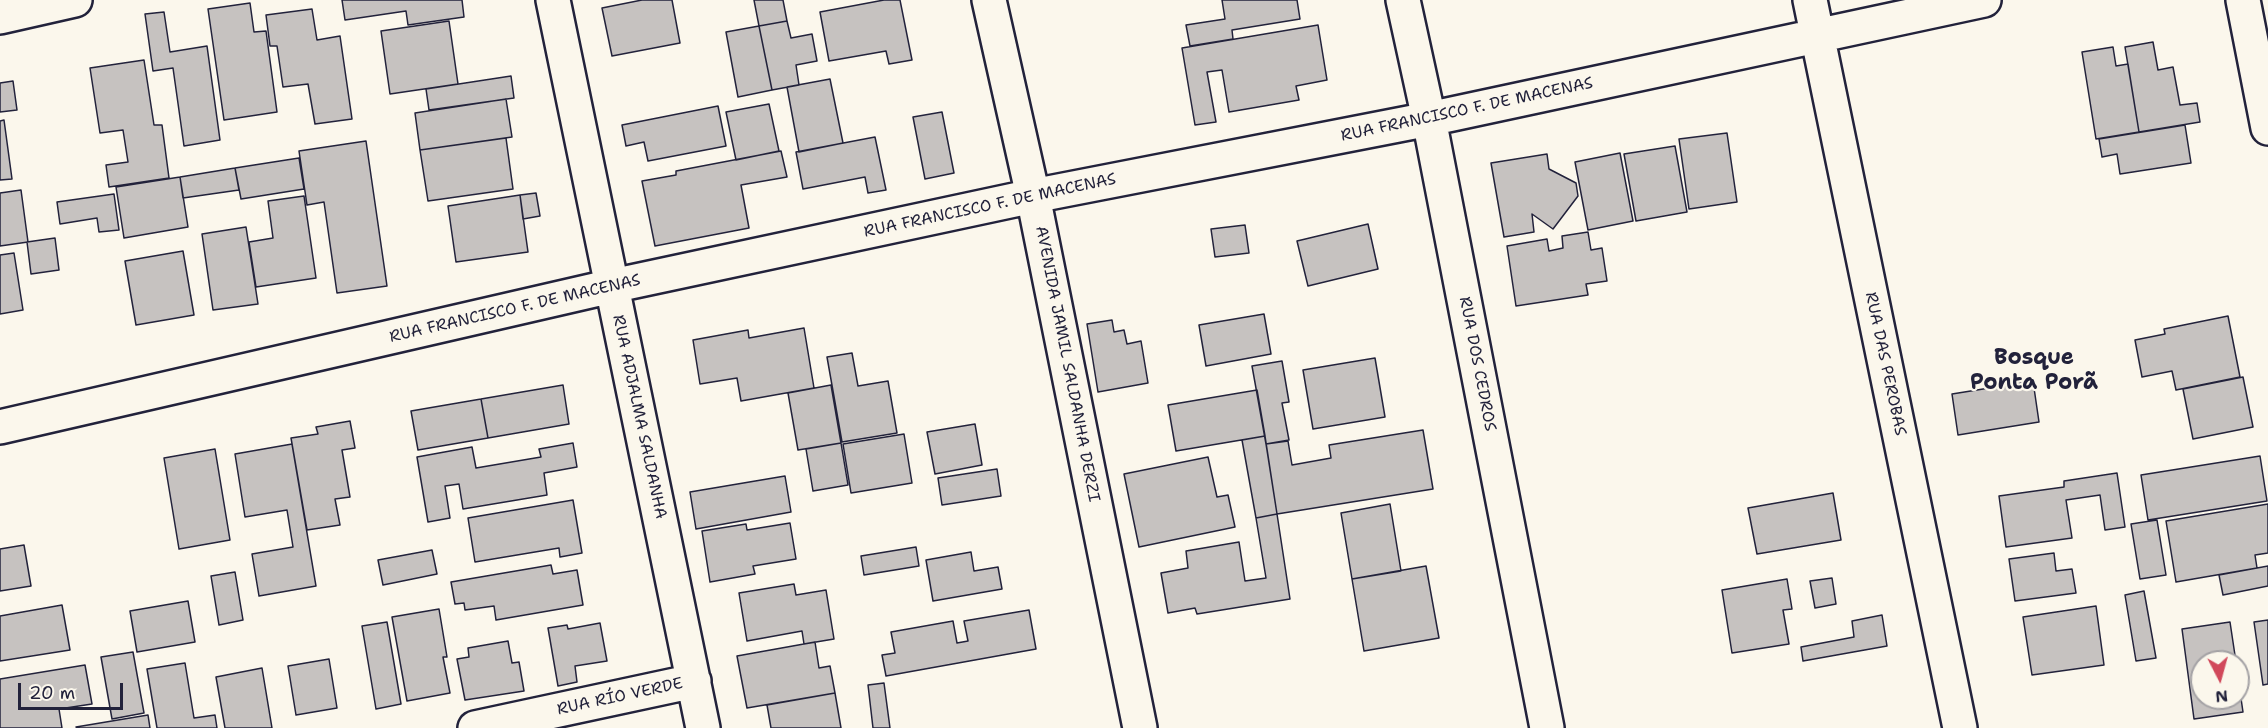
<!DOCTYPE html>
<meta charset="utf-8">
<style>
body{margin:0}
#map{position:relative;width:2268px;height:728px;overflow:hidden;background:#fbf7ec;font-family:"Shantell Sans",sans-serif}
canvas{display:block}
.north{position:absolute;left:2190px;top:650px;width:60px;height:60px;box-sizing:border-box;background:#fbf7ec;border:2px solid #a4a2a5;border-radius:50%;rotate:174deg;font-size:16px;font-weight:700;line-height:24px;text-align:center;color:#22223b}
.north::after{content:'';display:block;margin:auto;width:21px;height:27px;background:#d1495b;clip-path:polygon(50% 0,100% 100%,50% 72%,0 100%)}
.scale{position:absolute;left:18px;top:683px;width:105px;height:27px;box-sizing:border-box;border:3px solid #22223b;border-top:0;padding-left:8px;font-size:18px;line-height:21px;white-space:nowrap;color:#22223b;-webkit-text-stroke:4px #fbf7ec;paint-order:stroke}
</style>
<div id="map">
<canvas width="2268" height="728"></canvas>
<div class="north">N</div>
<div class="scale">20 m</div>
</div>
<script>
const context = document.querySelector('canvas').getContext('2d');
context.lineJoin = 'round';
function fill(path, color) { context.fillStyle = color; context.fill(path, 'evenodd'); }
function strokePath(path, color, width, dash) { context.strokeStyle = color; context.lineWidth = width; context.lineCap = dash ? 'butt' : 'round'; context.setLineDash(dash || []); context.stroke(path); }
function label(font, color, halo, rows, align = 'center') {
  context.font = font + ' "Shantell Sans",sans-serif'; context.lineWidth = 4.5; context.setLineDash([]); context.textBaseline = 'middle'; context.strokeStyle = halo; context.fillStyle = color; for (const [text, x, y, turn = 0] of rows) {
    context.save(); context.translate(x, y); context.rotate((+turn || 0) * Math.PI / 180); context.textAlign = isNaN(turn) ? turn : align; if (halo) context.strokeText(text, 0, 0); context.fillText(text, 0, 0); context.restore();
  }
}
const building = new Path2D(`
 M 342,0 L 462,0 L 464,17 L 408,25 L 406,11 L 345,20 Z
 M 642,0 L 672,0 L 680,43 L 612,56 L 602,8 Z
 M 754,0 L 783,0 L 787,21 L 759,26 Z
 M 884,0 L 900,0 L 912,60 L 889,64 L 886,51 L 829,61 L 820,12 Z
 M 1222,0 L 1297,0 L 1300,19 L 1232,30 L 1233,39 L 1190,46 L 1186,25 L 1225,19 Z
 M 250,3 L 254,32 L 266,31 L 277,112 L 224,120 L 208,9 Z
 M 312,9 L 317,40 L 340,36 L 352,119 L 315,124 L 308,84 L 283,87 L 277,46 L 270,46 L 266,15 Z
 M 164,12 L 170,52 L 207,46 L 220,140 L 184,146 L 173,68 L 153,71 L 145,14 Z
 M 449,21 L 458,84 L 390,94 L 381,31 Z
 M 787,21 L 791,38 L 812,34 L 817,61 L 796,65 L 799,85 L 772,90 L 759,26 Z
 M 1318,25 L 1327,80 L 1296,86 L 1299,100 L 1229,112 L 1222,70 L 1207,72 L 1216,122 L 1195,125 L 1182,48 Z
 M 759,26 L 772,90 L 738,97 L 726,32 Z
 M 2153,42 L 2158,70 L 2173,67 L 2180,105 L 2197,103 L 2200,122 L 2139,132 L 2125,47 Z
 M 2113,47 L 2116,66 L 2128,64 L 2139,132 L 2096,139 L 2082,52 Z
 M 144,60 L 154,125 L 162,125 L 169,178 L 109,187 L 106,165 L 128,162 L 123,130 L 100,133 L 90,68 Z
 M 511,76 L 514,98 L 429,110 L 426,89 Z
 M 830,79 L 843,143 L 799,152 L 787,87 Z
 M 13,81 L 17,110 L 0,112 L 0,83 Z
 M 506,99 L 512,137 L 420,150 L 415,113 Z
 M 769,104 L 779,151 L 736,160 L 726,112 Z
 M 718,106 L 726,146 L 648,161 L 644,142 L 626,146 L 622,125 Z
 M 942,112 L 954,173 L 925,179 L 913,117 Z
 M 4,120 L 12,179 L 0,180 L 0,121 Z
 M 2185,125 L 2191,163 L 2120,174 L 2117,154 L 2102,157 L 2099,139 Z
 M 1727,133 L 1737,202 L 1689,209 L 1679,139 Z
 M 875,137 L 886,190 L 868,193 L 865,177 L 803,189 L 796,152 Z
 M 506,138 L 513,189 L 428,201 L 420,150 Z
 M 366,141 L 387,286 L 337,293 L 324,202 L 307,205 L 299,151 Z
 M 1675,146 L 1687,212 L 1636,221 L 1624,154 Z
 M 781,151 L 787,177 L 741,185 L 749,228 L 655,246 L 642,181 L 676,175 L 676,171 Z
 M 1620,153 L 1633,221 L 1588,230 L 1575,162 Z
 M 1547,154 L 1549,169 L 1576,183 L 1578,196 L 1553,229 L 1532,214 L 1534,232 L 1504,237 L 1491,163 Z
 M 299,158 L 304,189 L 241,199 L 235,168 Z
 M 235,168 L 239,190 L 183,198 L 180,177 Z
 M 180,177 L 188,227 L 124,238 L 116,187 Z
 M 21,190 L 28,242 L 0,246 L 0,193 Z
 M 536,193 L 540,216 L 523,219 L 520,195 Z
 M 114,194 L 119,230 L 99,232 L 97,218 L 60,224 L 57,202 Z
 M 520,195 L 528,252 L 456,262 L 448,206 Z
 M 304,196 L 316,278 L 256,287 L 249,242 L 273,238 L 268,201 Z
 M 1368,224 L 1378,269 L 1308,286 L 1297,241 Z
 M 1245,225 L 1249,253 L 1215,257 L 1211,229 Z
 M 246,227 L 258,304 L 213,310 L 202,234 Z
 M 1588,232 L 1591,250 L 1602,248 L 1607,281 L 1586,284 L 1588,295 L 1516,306 L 1507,246 L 1547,239 L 1549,251 L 1563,248 L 1562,236 Z
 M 55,238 L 59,270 L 31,274 L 27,242 Z
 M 183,251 L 194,315 L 136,325 L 125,261 Z
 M 14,253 L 23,310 L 0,314 L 0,255 Z
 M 1264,314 L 1271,354 L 1206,366 L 1199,325 Z
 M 2228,316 L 2240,377 L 2176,390 L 2172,371 L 2142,377 L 2135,340 L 2165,334 L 2164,329 Z
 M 1112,320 L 1114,332 L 1124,330 L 1127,344 L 1141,341 L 1148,383 L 1098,392 L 1087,324 Z
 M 804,328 L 814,388 L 741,401 L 737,378 L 700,384 L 693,340 L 748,330 L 749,338 Z
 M 852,353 L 858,386 L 888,381 L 897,433 L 842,442 L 827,357 Z
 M 1375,358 L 1385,417 L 1313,429 L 1303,370 Z
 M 1282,361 L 1289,402 L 1282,403 L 1289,440 L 1266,444 L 1252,366 Z
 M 2243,377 L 2253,427 L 2193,439 L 2183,389 Z
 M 2033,381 L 2039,422 L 1958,435 L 1952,394 Z
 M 563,385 L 569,424 L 488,438 L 481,399 Z
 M 831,385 L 841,443 L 798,450 L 788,393 Z
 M 1257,390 L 1265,436 L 1176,451 L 1168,405 Z
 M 481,399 L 488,438 L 418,450 L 411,411 Z
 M 350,421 L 355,448 L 342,450 L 350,497 L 335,499 L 340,525 L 307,530 L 291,438 L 318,434 L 316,427 Z
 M 975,424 L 982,465 L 935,474 L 927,432 Z
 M 1423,430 L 1433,489 L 1277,514 L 1266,444 L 1288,441 L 1292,465 L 1331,458 L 1329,445 Z
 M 904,434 L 912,483 L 851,493 L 843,444 Z
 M 1265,436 L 1277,514 L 1256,518 L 1242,440 Z
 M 573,443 L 577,467 L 544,473 L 547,495 L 463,509 L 459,484 L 445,486 L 450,518 L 428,522 L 417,457 L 472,447 L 476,468 L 541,457 L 539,449 Z
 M 841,443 L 848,485 L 813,491 L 806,449 Z
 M 292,444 L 316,586 L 259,596 L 252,554 L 293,547 L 287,510 L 245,517 L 235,454 Z
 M 215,449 L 230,540 L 179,549 L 164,458 Z
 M 2260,456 L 2267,501 L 2148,520 L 2141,475 Z
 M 1208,457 L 1217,497 L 1228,495 L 1235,527 L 1139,547 L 1124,474 Z
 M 997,469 L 1001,496 L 942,505 L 938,478 Z
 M 2117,473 L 2125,527 L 2105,530 L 2100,495 L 2066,500 L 2072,538 L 2006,547 L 1999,496 L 2064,487 L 2064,481 Z
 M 785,476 L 791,512 L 696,529 L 690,492 Z
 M 1833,493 L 1841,540 L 1757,554 L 1748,508 Z
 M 573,500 L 582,553 L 560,557 L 559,548 L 475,562 L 468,518 Z
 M 1390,504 L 1401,571 L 1352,579 L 1341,513 Z
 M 2268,504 L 2268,553 L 2255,555 L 2257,568 L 2176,582 L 2166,521 Z
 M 1277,514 L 1290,599 L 1197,614 L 1195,608 L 1168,613 L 1161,573 L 1188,568 L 1186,551 L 1239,542 L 1245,581 L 1266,578 L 1256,518 Z
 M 2157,520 L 2166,575 L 2140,579 L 2131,524 Z
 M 790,523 L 796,559 L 753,566 L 755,574 L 710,582 L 702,531 L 746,524 L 747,530 Z
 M 24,545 L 31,586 L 0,591 L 0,549 Z
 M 916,547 L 919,566 L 864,575 L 861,556 Z
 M 432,550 L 437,574 L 383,585 L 378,560 Z
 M 971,552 L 974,571 L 998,567 L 1002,589 L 933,601 L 926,560 Z
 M 2054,553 L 2056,571 L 2072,569 L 2076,593 L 2015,601 L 2009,559 Z
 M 551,565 L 553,574 L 577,570 L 583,605 L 496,620 L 494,606 L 465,610 L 464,603 L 455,604 L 451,582 Z
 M 1426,566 L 1439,638 L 1364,651 L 1352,579 Z
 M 2268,566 L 2268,586 L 2223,595 L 2219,575 Z
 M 235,572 L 243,620 L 219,625 L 211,576 Z
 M 1832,578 L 1836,604 L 1815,608 L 1810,581 Z
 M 1787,579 L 1792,609 L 1783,610 L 1789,644 L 1732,653 L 1722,590 Z
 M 794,584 L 796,595 L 826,590 L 834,639 L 804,644 L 802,631 L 747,641 L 739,593 Z
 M 2144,591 L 2156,658 L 2136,661 L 2125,595 Z
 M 188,601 L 195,642 L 137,652 L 130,611 Z
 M 62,605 L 70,650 L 0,661 L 0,616 Z
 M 2096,606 L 2104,665 L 2032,675 L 2023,617 Z
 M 439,609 L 447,657 L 443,657 L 450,693 L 407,701 L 392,617 Z
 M 1029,610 L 1036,649 L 886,676 L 882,655 L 895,653 L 891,632 L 953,621 L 957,643 L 968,641 L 964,621 Z
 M 1882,615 L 1887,646 L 1803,661 L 1801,647 L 1854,637 L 1852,621 Z
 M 2268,620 L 2268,684 L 2263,685 L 2254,622 Z
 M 387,622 L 401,704 L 376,709 L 362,626 Z
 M 2230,622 L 2236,662 L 2202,662 L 2202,698 L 2238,698 L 2238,678 L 2243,712 L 2194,719 L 2182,629 Z
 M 600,623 L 607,661 L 575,666 L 577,682 L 558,686 L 548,628 L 567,625 L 568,629 Z
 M 508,641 L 512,663 L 519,662 L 524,691 L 465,700 L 457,659 L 469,657 L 468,648 Z
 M 815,642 L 819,668 L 830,666 L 835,693 L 747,708 L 737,656 Z
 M 133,652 L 144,713 L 112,719 L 101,657 Z
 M 329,659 L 337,708 L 296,715 L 288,666 Z
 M 185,663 L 194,718 L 215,715 L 217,728 L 157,728 L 147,669 Z
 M 85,665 L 92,704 L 59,709 L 62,728 L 0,728 L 0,679 Z
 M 262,668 L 272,728 L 225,728 L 216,677 Z
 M 884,683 L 890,728 L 873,728 L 868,685 Z
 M 835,693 L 841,728 L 771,728 L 767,705 Z
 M 148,715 L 150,728 L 77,728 L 76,727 Z`);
fill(building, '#c6c2c0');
strokePath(building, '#22223b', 1.5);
const minor = new Path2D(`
 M 553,0 L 703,728
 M 989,0 L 1033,196 L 1140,728
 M 1403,0 L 1429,119 L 1547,728
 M 1810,0 L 1960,728
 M 2243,0 L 2268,128
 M 0,17 L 75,0
 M 0,427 L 612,286 L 1033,196 L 1429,119 L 1984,0
 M 475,728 L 694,681`);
strokePath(minor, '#22223b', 38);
strokePath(minor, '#fbf7ec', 33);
label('16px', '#22223b', '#fbf7ec', [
 ["RUA FRANCISCO F. DE MACENAS",1467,110,-12],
 ["RUA FRANCISCO F. DE MACENAS",990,206,-12],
 ["RUA FRANCISCO F. DE MACENAS",515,309,-13],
 ["AVENIDA JAMIL SALDANHA DERZI",1067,364,79],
 ["RUA DOS CEDROS",1477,364,79],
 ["RUA DAS PEROBAS",1885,364,78],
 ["RUA ADJALMA SALDANHA",639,417,78],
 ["RUA RÍO VERDE",620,697,-12]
]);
label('bold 22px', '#22223b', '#fbf7ec', [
 ["Bosque",2034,358],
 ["Ponta Porã",2034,383]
]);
</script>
